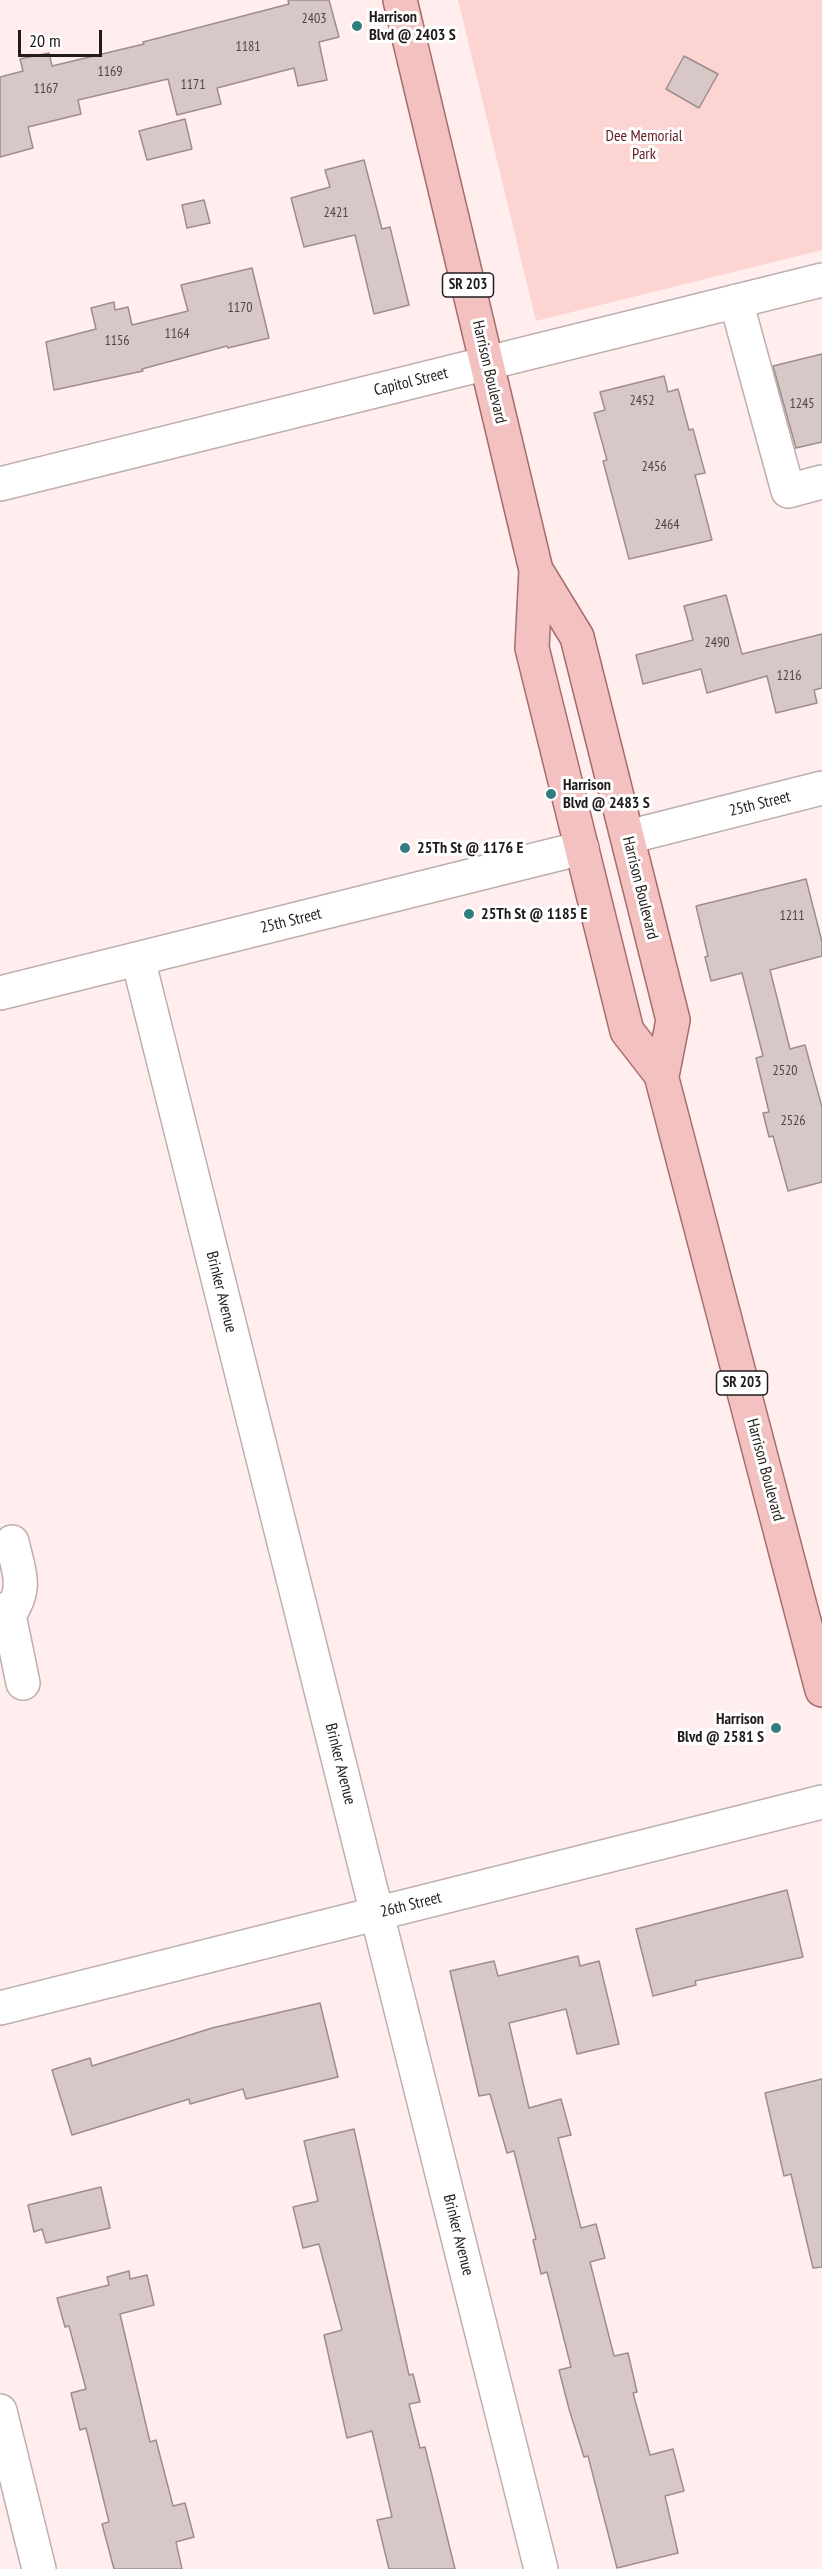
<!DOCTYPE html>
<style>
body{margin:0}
#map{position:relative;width:822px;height:2569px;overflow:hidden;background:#ffeeed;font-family:"PT Sans Narrow",sans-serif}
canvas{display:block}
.scale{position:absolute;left:18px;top:30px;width:84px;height:27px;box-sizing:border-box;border:3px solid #211c1b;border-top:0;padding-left:8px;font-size:18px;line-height:21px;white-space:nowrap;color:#211c1b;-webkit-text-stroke:4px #fff;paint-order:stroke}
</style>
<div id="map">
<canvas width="822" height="2569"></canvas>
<div class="scale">20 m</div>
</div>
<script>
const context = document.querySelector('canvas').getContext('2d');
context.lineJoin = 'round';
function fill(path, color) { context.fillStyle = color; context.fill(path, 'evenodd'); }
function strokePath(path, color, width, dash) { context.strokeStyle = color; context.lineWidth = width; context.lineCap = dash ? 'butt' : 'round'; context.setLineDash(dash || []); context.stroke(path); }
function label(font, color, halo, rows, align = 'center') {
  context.font = font + ' "PT Sans Narrow",sans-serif'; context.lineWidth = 6; context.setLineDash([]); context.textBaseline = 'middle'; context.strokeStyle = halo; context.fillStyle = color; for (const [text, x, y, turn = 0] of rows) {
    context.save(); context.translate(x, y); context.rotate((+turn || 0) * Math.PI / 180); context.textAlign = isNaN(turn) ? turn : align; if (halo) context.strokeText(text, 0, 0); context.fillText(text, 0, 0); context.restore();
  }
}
fill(new Path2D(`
 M 458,0 L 822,0 L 822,250 L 536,321 Z`), '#fcd5d3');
const building = new Path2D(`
 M 288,0 L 329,0 L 339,37 L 319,42 L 327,80 L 298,86 L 294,68 L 217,88 L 221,104 L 177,115 L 168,79 L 78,100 L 81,114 L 28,127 L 33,148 L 0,157 L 0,77 L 23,71 L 20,59 L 49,53 L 52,66 L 144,44 L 143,42 L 289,4 Z
 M 684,56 L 718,74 L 699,108 L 666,89 Z
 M 185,119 L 192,149 L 147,160 L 139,131 Z
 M 364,160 L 382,229 L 390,227 L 409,305 L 374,314 L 355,235 L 304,247 L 291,198 L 330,187 L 325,170 Z
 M 204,200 L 210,223 L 187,228 L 182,205 Z
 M 252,268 L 269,338 L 228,348 L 227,346 L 142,369 L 143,371 L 54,390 L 46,342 L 96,329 L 91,308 L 114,302 L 115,310 L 128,307 L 132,325 L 188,311 L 181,285 Z
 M 822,354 L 822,442 L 796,448 L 773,366 Z
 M 664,376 L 668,392 L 678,389 L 689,430 L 693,429 L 705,473 L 695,475 L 712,540 L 629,559 L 603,461 L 607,460 L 594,413 L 605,410 L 600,392 Z
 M 726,595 L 742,654 L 822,634 L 822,688 L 814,690 L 817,703 L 776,713 L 767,676 L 707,693 L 701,669 L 643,684 L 636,655 L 693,640 L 684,606 Z
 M 806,879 L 822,942 L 822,956 L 770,970 L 790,1049 L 805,1045 L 822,1107 L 822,1182 L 788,1191 L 773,1136 L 769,1137 L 763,1113 L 769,1112 L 756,1058 L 763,1056 L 742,973 L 711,981 L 705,957 L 708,956 L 696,906 Z
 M 787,1890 L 803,1957 L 695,1981 L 696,1985 L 653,1996 L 636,1929 Z
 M 578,1956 L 580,1966 L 599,1961 L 619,2044 L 577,2054 L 566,2009 L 509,2023 L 529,2108 L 561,2099 L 571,2135 L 558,2138 L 581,2228 L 596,2224 L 605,2258 L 590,2262 L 614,2356 L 628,2353 L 637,2392 L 633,2393 L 650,2455 L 673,2449 L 684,2491 L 665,2496 L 678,2553 L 617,2568 L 588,2456 L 584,2457 L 569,2409 L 559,2370 L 571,2367 L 547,2272 L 541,2274 L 533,2240 L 536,2239 L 514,2151 L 507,2153 L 490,2094 L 479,2096 L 450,1971 L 494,1961 L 498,1976 Z
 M 320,2003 L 338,2077 L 246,2099 L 243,2089 L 190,2104 L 189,2099 L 72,2135 L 52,2070 L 90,2058 L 92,2066 L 212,2028 Z
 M 822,2079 L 822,2267 L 813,2268 L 791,2174 L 784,2176 L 765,2093 Z
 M 354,2129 L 409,2375 L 413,2374 L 420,2402 L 409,2404 L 420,2448 L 425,2447 L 455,2569 L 389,2569 L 377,2520 L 392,2517 L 372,2431 L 347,2438 L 324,2335 L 342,2330 L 319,2244 L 303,2248 L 293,2207 L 318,2201 L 304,2141 Z
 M 101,2187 L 110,2228 L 46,2243 L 42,2229 L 34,2232 L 28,2205 Z
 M 129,2271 L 130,2279 L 147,2275 L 154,2305 L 120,2314 L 150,2442 L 156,2440 L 173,2506 L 185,2503 L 194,2537 L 176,2542 L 182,2569 L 114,2569 L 102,2524 L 109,2522 L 86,2428 L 80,2430 L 71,2393 L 86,2389 L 69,2326 L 65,2327 L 57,2298 L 109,2285 L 107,2277 Z`);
fill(building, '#d7c7c6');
strokePath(building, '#9d8e8d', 1.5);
const minor = new Path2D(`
 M 736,301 L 788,491 L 822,482
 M 0,484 L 822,280
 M 628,837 L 822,788
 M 138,959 L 541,2569
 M 0,993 L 582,848
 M 0,1610 L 9,1615 L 23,1683
 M 9,1615 C 28,1587 19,1573 12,1542
 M 0,2008 L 822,1802
 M 0,2411 L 39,2569`);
const major = new Path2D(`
 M 400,0 L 536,570 L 532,648 L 627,1031 L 662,1076
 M 536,570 L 577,637 L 673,1020 L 662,1076
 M 656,1056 L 822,1690`);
strokePath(minor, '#beaead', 36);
strokePath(major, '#a56d6c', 36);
strokePath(minor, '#fff', 33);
strokePath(major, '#f4c1c1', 33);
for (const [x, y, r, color] of [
 [357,26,6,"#337c81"],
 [551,794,6,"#337c81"],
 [405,848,6,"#337c81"],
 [469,914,6,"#337c81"],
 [776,1728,6,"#337c81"]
]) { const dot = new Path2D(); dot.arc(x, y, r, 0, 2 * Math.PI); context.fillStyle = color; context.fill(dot); strokePath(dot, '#fff', 2); }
label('14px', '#4e4746', null, [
 ["2403",314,19],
 ["1181",248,47],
 ["1169",110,72],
 ["1171",193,85],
 ["1167",46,89],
 ["2421",336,213],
 ["1170",240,308],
 ["1164",177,334],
 ["1156",117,341],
 ["2452",642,401],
 ["1245",802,404],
 ["2456",654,467],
 ["2464",667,525],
 ["2490",717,643],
 ["1216",789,676],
 ["1211",792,916],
 ["2520",785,1071],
 ["2526",793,1121]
]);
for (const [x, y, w] of [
 [468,285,51],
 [742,1383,51]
]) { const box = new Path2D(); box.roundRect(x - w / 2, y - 12, w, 24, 4.5); context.fillStyle = '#fff'; context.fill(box); strokePath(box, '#211c1b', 1.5); }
label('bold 15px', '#211c1b', null, [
 ["SR 203",468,285],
 ["SR 203",742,1383]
]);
label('bold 16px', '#211c1b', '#fff', [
 ["Harrison",369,17],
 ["Blvd @ 2403 S",369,35],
 ["Harrison",563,785],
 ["Blvd @ 2483 S",563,803],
 ["25Th St @ 1176 E",417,848],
 ["25Th St @ 1185 E",481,914],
 ["Harrison",764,1719,"right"],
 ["Blvd @ 2581 S",764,1737,"right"]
], 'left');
label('16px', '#621a1f', '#fff', [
 ["Dee Memorial",644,136],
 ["Park",644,154]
]);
label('16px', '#211c1b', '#fff', [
 ["Harrison Boulevard",489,372,77],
 ["Capitol Street",411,382,-14],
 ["25th Street",760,804,-14],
 ["Harrison Boulevard",640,888,76],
 ["25th Street",291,921,-14],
 ["Brinker Avenue",221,1292,76],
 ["Harrison Boulevard",765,1470,75],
 ["Brinker Avenue",340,1764,76],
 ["26th Street",411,1905,-14],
 ["Brinker Avenue",458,2235,76]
]);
</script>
